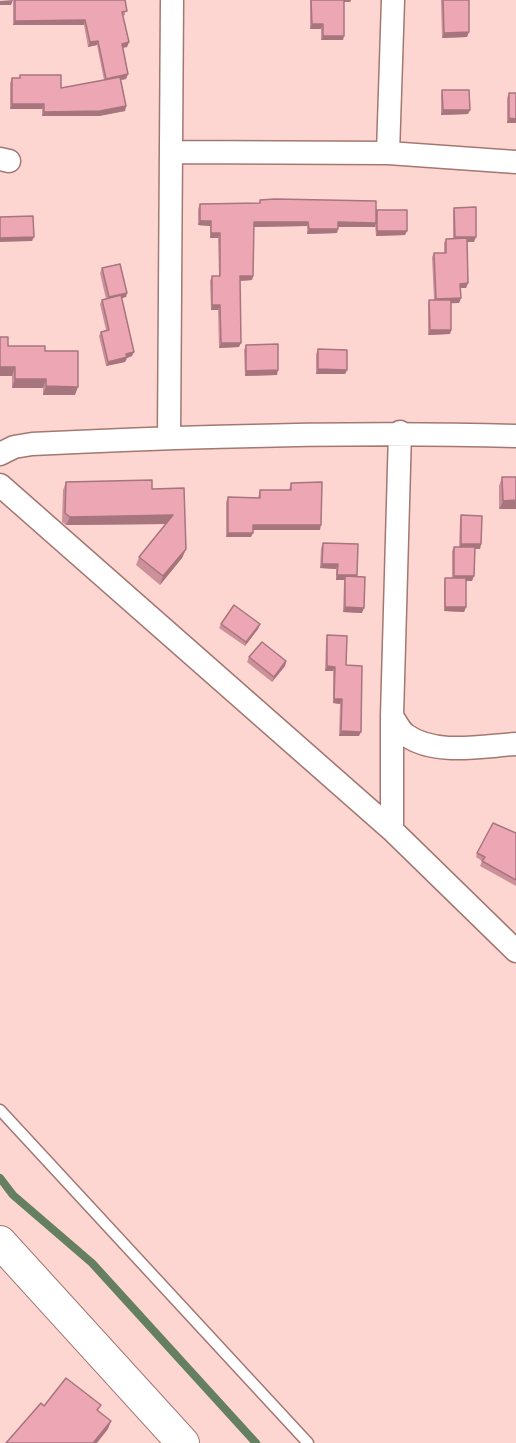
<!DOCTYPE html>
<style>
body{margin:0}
canvas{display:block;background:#fed6d1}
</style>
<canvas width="516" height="1443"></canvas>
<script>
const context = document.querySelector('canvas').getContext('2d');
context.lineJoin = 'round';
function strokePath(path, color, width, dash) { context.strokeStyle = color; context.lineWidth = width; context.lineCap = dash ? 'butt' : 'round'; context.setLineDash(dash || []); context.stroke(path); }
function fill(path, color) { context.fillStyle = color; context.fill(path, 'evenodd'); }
strokePath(new Path2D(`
 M 0,1178 L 13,1195 L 92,1263 L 256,1443`), '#648060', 8);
const lane = new Path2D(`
 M 0,1110 L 308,1443`);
const street = new Path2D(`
 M 173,152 L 388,153 L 516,162
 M 388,153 L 393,0
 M 0,159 L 9,161
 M 400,432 L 392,716 C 396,722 400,731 406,735 C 435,756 482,746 516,744
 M 169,437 L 172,0
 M 0,454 L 14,447 L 32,444 C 194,436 355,431 516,436
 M 0,485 L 392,830 L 516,951
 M 392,830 L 392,716`);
const secondary = new Path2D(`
 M 0,1242 L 183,1443`);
strokePath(lane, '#a37772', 13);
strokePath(street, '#a37772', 25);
strokePath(secondary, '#a37772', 34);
strokePath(lane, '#fff', 10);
strokePath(street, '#fff', 22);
strokePath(secondary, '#fff', 32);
fill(new Path2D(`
 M 13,0 L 125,0 L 125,15 L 123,16 L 129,42 L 127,47 L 123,48 L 128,74 L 126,79 L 121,80 L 126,106 L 125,111 L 99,116 L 42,116 L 42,109 L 10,109 L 10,83 L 12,78 L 19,78 L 20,75 L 61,88 L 104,80 L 97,45 L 88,47 L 84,25 L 13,25 Z
 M 310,0 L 351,0 L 350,2 L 344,2 L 343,40 L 321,40 L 321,29 L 310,29 Z
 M 441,0 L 469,0 L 467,37 L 442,38 Z
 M 442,90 L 470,110 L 468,114 L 441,115 L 441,95 Z
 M 509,93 L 516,93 L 516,123 L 507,123 L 507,98 Z
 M 260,200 L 376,213 L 405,235 L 376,236 L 375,225 L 375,227 L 338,227 L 337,233 L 307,234 L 307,226 L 254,227 L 253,276 L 252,280 L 240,281 L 239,347 L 219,348 L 218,310 L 211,310 L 210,281 L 212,276 L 219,276 L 218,238 L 210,238 L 210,226 L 198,225 L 198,209 L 200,204 L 259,203 Z
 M 454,208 L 474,242 L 467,242 L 468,283 L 466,288 L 461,288 L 461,298 L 459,303 L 451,303 L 451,330 L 450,334 L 428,335 L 428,305 L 429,300 L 434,300 L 432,257 L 434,253 L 444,253 L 444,243 L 446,239 L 453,238 L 453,212 Z
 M 102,268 L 127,293 L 126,297 L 121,298 L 132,356 L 127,358 L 125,362 L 106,366 L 99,336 L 101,332 L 106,330 L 100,304 L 102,300 L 106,299 L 100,273 Z
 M 246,345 L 277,375 L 245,376 L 244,350 Z
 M 8,346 L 45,351 L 75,395 L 43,395 L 43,388 L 12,388 L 12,376 Z
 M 318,349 L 347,370 L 345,374 L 316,374 L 316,354 Z
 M 502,477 L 516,477 L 499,509 L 499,486 Z
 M 66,482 L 152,489 L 186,549 L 182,558 L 160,585 L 136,565 L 139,557 L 166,524 L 66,525 L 62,522 L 63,490 Z
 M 291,483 L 320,530 L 253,530 L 251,537 L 226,537 L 226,502 L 228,497 L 258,498 L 260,490 L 289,490 Z
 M 461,515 L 481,544 L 480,549 L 475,549 L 472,581 L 466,581 L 466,607 L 464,612 L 444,611 L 444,582 L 445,578 L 452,578 L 452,551 L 454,547 L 459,547 L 460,520 Z
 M 323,543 L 356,576 L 362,613 L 343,612 L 344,580 L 336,580 L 336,569 L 320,568 L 321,548 Z
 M 221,624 L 258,629 L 245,646 L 219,628 Z
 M 327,635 L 346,665 L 359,736 L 339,736 L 340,704 L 333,703 L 333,671 L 325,671 L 326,640 Z
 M 249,657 L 286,661 L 285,666 L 272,682 L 247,662 Z
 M 516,833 L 516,886 L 480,866 L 482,861 L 476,857 L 477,853 Z`), '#cc909b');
fill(new Path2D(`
 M 13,0 L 11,5 L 0,5 L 0,1 Z
 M 343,0 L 351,0 L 350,2 L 342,2 Z
 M 85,20 L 84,25 L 13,25 L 15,21 Z
 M 312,24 L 323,24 L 321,29 L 310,29 Z
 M 469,32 L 467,37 L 442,38 L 444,33 Z
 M 323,36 L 344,36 L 343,40 L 321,40 Z
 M 98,41 L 97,45 L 88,47 L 90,42 Z
 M 129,42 L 127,47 L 120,48 L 122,44 Z
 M 128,74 L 126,79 L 105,83 L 106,79 Z
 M 12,104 L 44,104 L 42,109 L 10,109 Z
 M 126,106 L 125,111 L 99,116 L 42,116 L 44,112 Z
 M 443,110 L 470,110 L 468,114 L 441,115 Z
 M 509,118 L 516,119 L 516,123 L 507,123 Z
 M 200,221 L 211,221 L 210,226 L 198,225 Z
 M 254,222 L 308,222 L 307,226 L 252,227 Z
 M 338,222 L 376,223 L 375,227 L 337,227 Z
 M 309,229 L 338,229 L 337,233 L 307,234 Z
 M 377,231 L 407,231 L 405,235 L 376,236 Z
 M 211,233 L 220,233 L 218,238 L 210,238 Z
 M 34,237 L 32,241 L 0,242 L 0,238 Z
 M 455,237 L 476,237 L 474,242 L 453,242 Z
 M 240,276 L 253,276 L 252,280 L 238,281 Z
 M 468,283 L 466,288 L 459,288 L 460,284 Z
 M 127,293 L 126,297 L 107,302 L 109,297 Z
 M 461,298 L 459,303 L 434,304 L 436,299 Z
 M 212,305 L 220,305 L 218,310 L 211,310 Z
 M 430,330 L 451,330 L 450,334 L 428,335 Z
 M 221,343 L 241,343 L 239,347 L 219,348 Z
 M 134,352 L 132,356 L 127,358 L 125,362 L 106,366 L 108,362 L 126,354 Z
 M 0,367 L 15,367 L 12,376 L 0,376 Z
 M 318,369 L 347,370 L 345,374 L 316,374 Z
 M 278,370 L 277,375 L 245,376 L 246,371 Z
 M 15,379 L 46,379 L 43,388 L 12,388 Z
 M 46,386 L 78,387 L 75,395 L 43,395 Z
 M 516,500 L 516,509 L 499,509 L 503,501 Z
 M 173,515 L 170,524 L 66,525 L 70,517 Z
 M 253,525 L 321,525 L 320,530 L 251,530 Z
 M 228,533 L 253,533 L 251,537 L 226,537 Z
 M 461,544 L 481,544 L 480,549 L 459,549 Z
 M 186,549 L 182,558 L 160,585 L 163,576 Z
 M 322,564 L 338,564 L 336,569 L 320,568 Z
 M 337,575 L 357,575 L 355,580 L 345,576 L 344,580 L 336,580 Z
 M 454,576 L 474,576 L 472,581 L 452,581 Z
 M 345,607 L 364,608 L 362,613 L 343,612 Z
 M 445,607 L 466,607 L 464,612 L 444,611 Z
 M 260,624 L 258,629 L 245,646 L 246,642 Z
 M 286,661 L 285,666 L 272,682 L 274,677 Z
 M 327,666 L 335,667 L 333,671 L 325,671 Z
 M 334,699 L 342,699 L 340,704 L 333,703 Z
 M 341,731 L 361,732 L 359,736 L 339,736 Z
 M 111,1421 L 108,1429 L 97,1443 L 93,1443 Z`), '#a6757e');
const building = new Path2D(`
 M 15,0 L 125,0 L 127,11 L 122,12 L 129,42 L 122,44 L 128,74 L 106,79 L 98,41 L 90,42 L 85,20 L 15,21 Z
 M 311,0 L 344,0 L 344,36 L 323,36 L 323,24 L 312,24 Z
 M 443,0 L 469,0 L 469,32 L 444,33 Z
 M 20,75 L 61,75 L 61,88 L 120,77 L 126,106 L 100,111 L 44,112 L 44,104 L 12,104 L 12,78 L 20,78 Z
 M 442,90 L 469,90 L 470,110 L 443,110 Z
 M 509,93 L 516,93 L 516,119 L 509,118 Z
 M 275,199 L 376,201 L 376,223 L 338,222 L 338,229 L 309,229 L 308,222 L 254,222 L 253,276 L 240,276 L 241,343 L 221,343 L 220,305 L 212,305 L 212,276 L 220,276 L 220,233 L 211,233 L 211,221 L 200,221 L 200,204 L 260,203 L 260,200 Z
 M 476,207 L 476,237 L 455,237 L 454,208 Z
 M 377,210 L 407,210 L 407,231 L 377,231 Z
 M 33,216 L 34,237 L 0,238 L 0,217 Z
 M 467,238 L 468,283 L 460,284 L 461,298 L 436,299 L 434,253 L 446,253 L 446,239 Z
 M 120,264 L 127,293 L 109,297 L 102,268 Z
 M 121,295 L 134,352 L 126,354 L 127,357 L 108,362 L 101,332 L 109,330 L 102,300 Z
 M 429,300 L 451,300 L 451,330 L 430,330 Z
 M 0,337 L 8,337 L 8,346 L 45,346 L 45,351 L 78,351 L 78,387 L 46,386 L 46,379 L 15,379 L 15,367 L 0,367 Z
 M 278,344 L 278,370 L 246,371 L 246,345 Z
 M 318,349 L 347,350 L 347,370 L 318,369 Z
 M 502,477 L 516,477 L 516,500 L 503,501 Z
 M 152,480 L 152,489 L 184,488 L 186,549 L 163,576 L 139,557 L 173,515 L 70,517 L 65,513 L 66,482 Z
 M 322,482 L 321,525 L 253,525 L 253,533 L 228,533 L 228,497 L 260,498 L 260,490 L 291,490 L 291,483 Z
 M 461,515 L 482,516 L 481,544 L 461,544 Z
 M 323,543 L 358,544 L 357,575 L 337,575 L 338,564 L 322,564 Z
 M 454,547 L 475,547 L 474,576 L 454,576 Z
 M 345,576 L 365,577 L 364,608 L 345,607 Z
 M 445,578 L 466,578 L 466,607 L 445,607 Z
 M 234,605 L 260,624 L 246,642 L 221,624 Z
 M 327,635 L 347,636 L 346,665 L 362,666 L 361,732 L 341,731 L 342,699 L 334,699 L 335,667 L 327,666 Z
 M 262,642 L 286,661 L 274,677 L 249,657 Z
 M 493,823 L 516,833 L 516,880 L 482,861 L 485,857 L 477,853 Z
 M 66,1378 L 101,1405 L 97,1410 L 111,1421 L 93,1443 L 6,1443 L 41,1403 L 44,1406 Z`);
fill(building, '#eda7b4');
strokePath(building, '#a6757e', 1.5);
</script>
